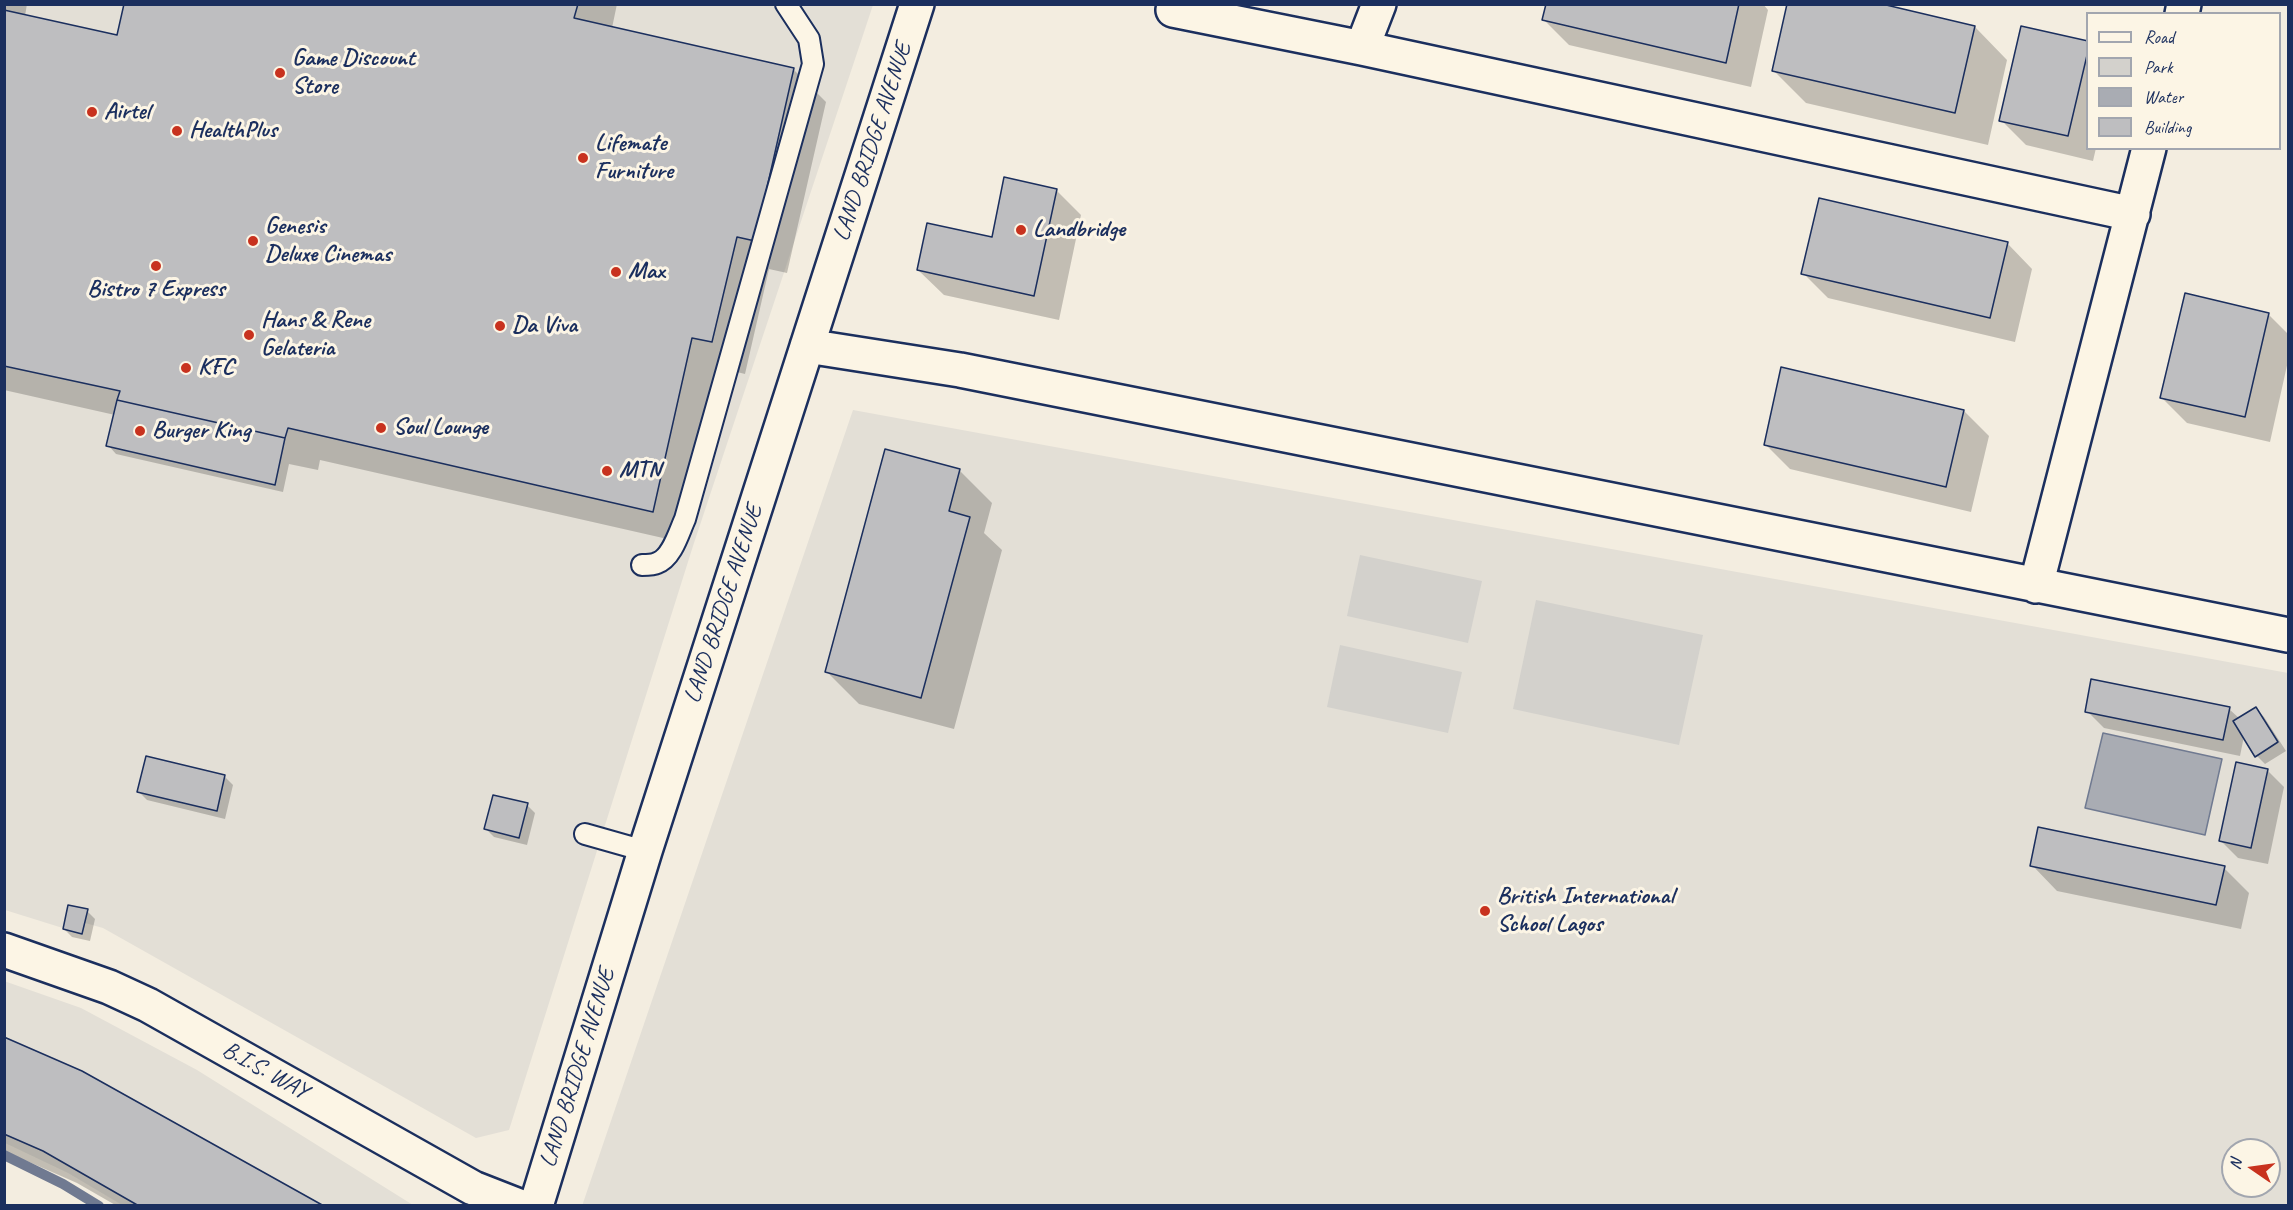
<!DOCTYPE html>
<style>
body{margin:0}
#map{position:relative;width:2293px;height:1210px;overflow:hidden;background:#f3ede0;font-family:Caveat,sans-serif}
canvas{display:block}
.frame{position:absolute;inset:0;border:6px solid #1b2f5e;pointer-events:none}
.legend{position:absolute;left:2086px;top:12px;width:195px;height:138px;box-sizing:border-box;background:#fcf5e5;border:2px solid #a2a6af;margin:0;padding:8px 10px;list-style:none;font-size:18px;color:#1b2f5e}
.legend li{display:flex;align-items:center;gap:12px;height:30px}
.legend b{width:30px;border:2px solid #a2a6af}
.north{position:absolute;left:2221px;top:1138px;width:60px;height:60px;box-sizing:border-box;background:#fcf5e5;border:2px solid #a2a6af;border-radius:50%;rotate:283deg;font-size:16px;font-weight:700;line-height:24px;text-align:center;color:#1b2f5e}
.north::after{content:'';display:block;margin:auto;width:21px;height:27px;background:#c8321e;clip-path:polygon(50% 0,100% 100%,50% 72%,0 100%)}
</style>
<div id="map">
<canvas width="2293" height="1210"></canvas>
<div class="frame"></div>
<ul class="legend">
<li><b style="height:8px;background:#fcf5e5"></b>Road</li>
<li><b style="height:16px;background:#d3d1cc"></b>Park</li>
<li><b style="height:16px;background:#a9acb3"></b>Water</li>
<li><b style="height:16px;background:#bebec0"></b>Building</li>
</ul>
<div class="north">N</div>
</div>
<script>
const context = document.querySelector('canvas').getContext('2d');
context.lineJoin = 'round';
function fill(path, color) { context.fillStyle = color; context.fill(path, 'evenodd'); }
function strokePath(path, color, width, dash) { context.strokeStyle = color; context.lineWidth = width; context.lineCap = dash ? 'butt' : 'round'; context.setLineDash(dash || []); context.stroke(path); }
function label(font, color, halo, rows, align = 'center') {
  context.font = font + ' Caveat,sans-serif'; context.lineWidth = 6; context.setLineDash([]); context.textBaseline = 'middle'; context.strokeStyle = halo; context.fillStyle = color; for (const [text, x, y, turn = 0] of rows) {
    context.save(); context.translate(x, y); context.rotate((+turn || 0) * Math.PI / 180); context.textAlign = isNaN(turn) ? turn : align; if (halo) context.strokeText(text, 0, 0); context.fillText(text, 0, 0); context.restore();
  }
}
fill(new Path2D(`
 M 5,5 L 873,5 L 693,546 L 509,1130 L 476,1138 L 103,928 L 85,923 L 82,934 L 5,910 Z
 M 853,410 L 2288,673 L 2288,1205 L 582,1206 ZM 2233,1150 L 2269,1150 L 2269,1186 L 2233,1186 Z
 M 4,981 L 81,1008 L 197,1070 L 413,1205 L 122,1205 L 68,1173 L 5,1143 Z`), '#e3dfd6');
fill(new Path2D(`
 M 1360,555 L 1482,581 L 1468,643 L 1347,616 Z
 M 1536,600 L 1703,635 L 1679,745 L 1513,709 Z
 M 1340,645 L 1462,672 L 1448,733 L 1327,707 Z`), '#d3d1cc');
const water = new Path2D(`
 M 2103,733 L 2222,759 L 2205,835 L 2085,808 Z`);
fill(water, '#a9acb3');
strokePath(water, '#707a91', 1.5);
fill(new Path2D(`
 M 4,4 L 27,4 L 25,16 L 118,37 L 126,4 L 617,4 L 612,28 L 793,69 L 826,102 L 787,273 L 769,269 L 745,374 L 725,369 L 685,543 L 320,460 L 318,470 L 289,464 L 283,492 L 116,454 L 108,445 L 115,415 L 4,390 Z
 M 1547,4 L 1763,4 L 1768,10 L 1751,87 L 1569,45 L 1544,20 Z
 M 1875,4 L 1975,27 L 2007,60 L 1988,145 L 1806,103 L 1773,70 Z
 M 2088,43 L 2088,148 L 2096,148 L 2093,161 L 2026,145 L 2001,120 Z
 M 1056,190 L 1081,215 L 1059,320 L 944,295 L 918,270 L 993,239 Z
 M 2007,243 L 2032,269 L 2015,342 L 1828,298 L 1803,273 Z
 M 2268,314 L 2288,334 L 2288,361 L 2270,442 L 2187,423 L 2162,398 Z
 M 1964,411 L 1989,436 L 1971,512 L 1790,469 L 1765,444 Z
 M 960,471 L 992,503 L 984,533 L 1002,550 L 954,729 L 859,704 L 826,671 Z
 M 2229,709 L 2240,719 L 2256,709 L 2264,717 L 2286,751 L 2265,764 L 2257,756 L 2244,736 L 2240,756 L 2104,728 L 2087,711 Z
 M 148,758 L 225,777 L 233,785 L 225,819 L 147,800 L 139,792 Z
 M 2267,770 L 2284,787 L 2268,864 L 2238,858 L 2221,841 Z
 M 527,805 L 535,813 L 527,845 L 494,837 L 486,829 Z
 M 2032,865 L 2224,868 L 2249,893 L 2241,929 L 2057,891 Z
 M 87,911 L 95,919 L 90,941 L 72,937 L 64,929 Z
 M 4,1039 L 321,1206 L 117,1206 L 77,1183 L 4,1151 Z`), '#0003');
strokePath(new Path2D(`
 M 4,1155 L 63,1184 L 99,1206`), '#707a91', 10);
const building = new Path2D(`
 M 124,4 L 578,4 L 574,18 L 794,68 L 755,241 L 737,237 L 712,342 L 692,338 L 653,512 L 288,428 L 285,438 L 117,400 L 120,391 L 4,366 L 4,10 L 117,35 Z
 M 1546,4 L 1739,4 L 1726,63 L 1542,20 Z
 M 1787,4 L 1882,4 L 1975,26 L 1955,113 L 1772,71 Z
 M 2021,26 L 2088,41 L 2088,51 L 2068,136 L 1999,121 Z
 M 1004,177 L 1057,189 L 1034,296 L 917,270 L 927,223 L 992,237 Z
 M 1819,198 L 2008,242 L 1990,318 L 1801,274 Z
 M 2185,293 L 2269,313 L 2245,417 L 2160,398 Z
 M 1781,367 L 1964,410 L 1946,487 L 1764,445 Z
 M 117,400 L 285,438 L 275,485 L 106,446 Z
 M 885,449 L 960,469 L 949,511 L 970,517 L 921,698 L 825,672 Z
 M 2091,679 L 2230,707 L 2223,740 L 2085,712 Z
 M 2256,707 L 2278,742 L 2255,757 L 2233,721 Z
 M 146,756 L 225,775 L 217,811 L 137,792 Z
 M 2236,762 L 2268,769 L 2251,848 L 2219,841 Z
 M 493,795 L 528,803 L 519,838 L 484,829 Z
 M 2038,827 L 2225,866 L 2216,905 L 2030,866 Z
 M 68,905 L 88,909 L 82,934 L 63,929 Z
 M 4,1037 L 82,1071 L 324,1206 L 139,1206 L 43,1151 L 4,1134 Z`);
fill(building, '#bebec0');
strokePath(building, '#1b2f5e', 1.5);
const lane = new Path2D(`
 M 642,565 C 647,565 653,565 657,563 C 672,558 679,532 685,519 L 813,64 L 809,39 L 786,4
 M 585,834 L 645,851`);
const street = new Path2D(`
 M 1173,10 L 1362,48 L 2133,214
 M 2182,14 L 2184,4
 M 1362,48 L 1379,4
 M 807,346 L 960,370 L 2288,635
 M 2036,586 L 2149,148
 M 4,950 L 109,987 L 148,1005 L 473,1188 L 519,1206
 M 536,1206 L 645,851 L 917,4`);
strokePath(lane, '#1b2f5e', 24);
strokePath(street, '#1b2f5e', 38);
strokePath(lane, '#fcf5e5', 20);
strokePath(street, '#fcf5e5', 33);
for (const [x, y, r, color] of [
 [280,73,6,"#c8321e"],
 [92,112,6,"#c8321e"],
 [177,131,6,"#c8321e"],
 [583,158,6,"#c8321e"],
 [1021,230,6,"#c8321e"],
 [253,241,6,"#c8321e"],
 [156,266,6,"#c8321e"],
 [616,272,6,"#c8321e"],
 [500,326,6,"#c8321e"],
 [249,335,6,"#c8321e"],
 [186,368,6,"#c8321e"],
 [381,428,6,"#c8321e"],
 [140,431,6,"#c8321e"],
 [607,471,6,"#c8321e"],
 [1485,911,6,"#c8321e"]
]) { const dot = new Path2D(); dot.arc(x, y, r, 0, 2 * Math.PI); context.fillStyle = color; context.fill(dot); strokePath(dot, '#fcf5e5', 2); }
label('bold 24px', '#1b2f5e', '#fcf5e5', [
 ["Game Discount",292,59],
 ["Store",292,87],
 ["Airtel",104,112],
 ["HealthPlus",189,131],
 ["Lifemate",595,144],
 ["Furniture",595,172],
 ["Genesis",265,227],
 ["Deluxe Cinemas",265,255],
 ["Landbridge",1033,230],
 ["Max",628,272],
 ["Bistro 7 Express",156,290,"center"],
 ["Hans & Rene",261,321],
 ["Gelateria",261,349],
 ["Da Viva",512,326],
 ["KFC",198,368],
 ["Soul Lounge",393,428],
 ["Burger King",152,431],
 ["MTN",619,471],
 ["British International",1497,897],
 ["School Lagos",1497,925]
], 'left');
label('24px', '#1b2f5e', '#fcf5e5', [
 ["LAND BRIDGE AVENUE",873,142,-72],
 ["LAND BRIDGE AVENUE",724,604,-72],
 ["LAND BRIDGE AVENUE",578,1068,-73],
 ["B.I.S. WAY",265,1071,29]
]);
</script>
